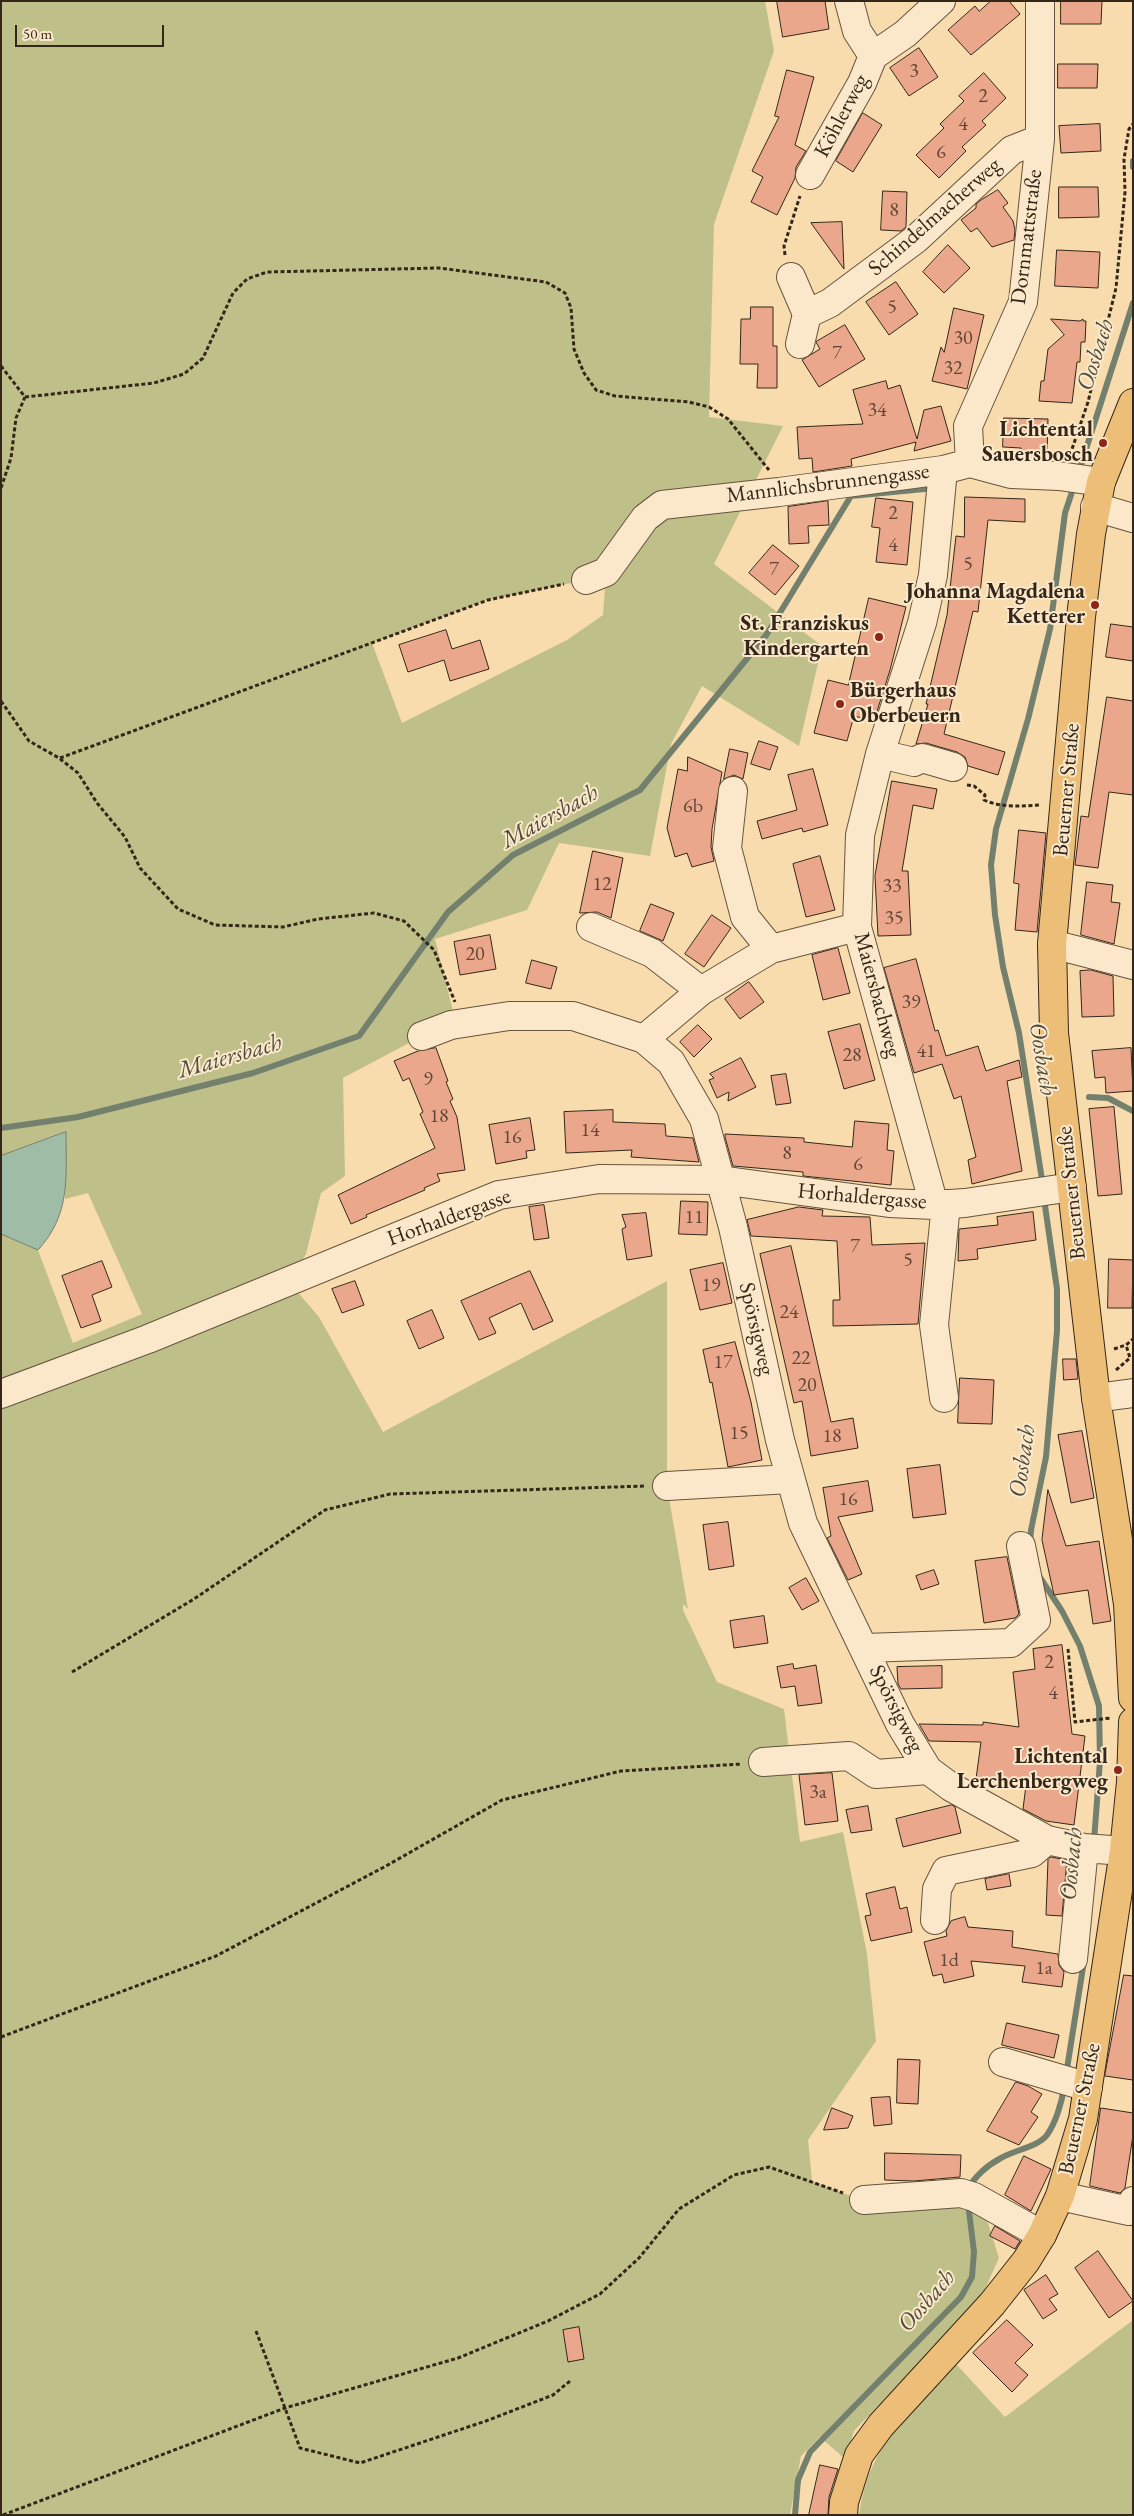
<!DOCTYPE html>
<meta charset="utf-8">
<style>
body{margin:0}
#map{position:relative;width:1134px;height:2516px;overflow:hidden;background:#f9dcae;font-family:"EB Garamond",serif}
canvas{display:block}
.frame{position:absolute;inset:0;border:2px solid #342719;pointer-events:none}
.scale{position:absolute;left:15px;top:25px;width:149px;height:22px;box-sizing:border-box;border:2px solid #342719;border-top:0;padding-left:6px;font-size:15px;line-height:18px;white-space:nowrap;color:#342719;-webkit-text-stroke:4px #fbe8ca;paint-order:stroke}
</style>
<div id="map">
<canvas width="1134" height="2516"></canvas>
<div class="frame"></div>
<div class="scale">50 m</div>
</div>
<script>
const context = document.querySelector('canvas').getContext('2d');
context.lineJoin = 'round';
function fill(path, color) { context.fillStyle = color; context.fill(path, 'evenodd'); }
function strokePath(path, color, width, dash) { context.strokeStyle = color; context.lineWidth = width; context.lineCap = dash ? 'butt' : 'round'; context.setLineDash(dash || []); context.stroke(path); }
function label(font, color, halo, rows, align = 'center') {
  context.font = font + ' "EB Garamond",serif'; context.lineWidth = 4; context.setLineDash([]); context.textBaseline = 'middle'; context.strokeStyle = halo; context.fillStyle = color; for (const [text, x, y, turn = 0] of rows) {
    context.save(); context.translate(x, y); context.rotate((+turn || 0) * Math.PI / 180); context.textAlign = isNaN(turn) ? turn : align; if (halo) context.strokeText(text, 0, 0); context.fillText(text, 0, 0); context.restore();
  }
}
fill(new Path2D(`
 M 1,1 L 765,1 L 774,51 L 714,224 L 709,417 L 783,426 L 714,564 L 822,646 L 799,746 L 702,686 L 671,744 L 650,856 L 559,843 L 527,910 L 435,939 L 453,1011 L 424,1035 L 343,1078 L 345,1176 L 321,1193 L 306,1254 L 289,1282 L 319,1317 L 383,1432 L 667,1281 L 667,1486 L 688,1609 L 683,1604 L 683,1610 L 717,1682 L 784,1709 L 800,1842 L 843,1832 L 867,1954 L 876,2041 L 808,2140 L 812,2181 L 884,2209 L 981,2201 L 999,2258 L 982,2296 L 854,2431 L 845,2459 L 820,2437 L 801,2456 L 790,2515 L 1,2515 L 1,1234 L 38,1250 L 73,1343 L 142,1314 L 88,1193 L 65,1199 L 66,1132 L 1,1156 ZM 606,572 L 603,615 L 567,640 L 402,723 L 372,643 L 488,600 L 586,580 Z
 M 1133,2320 L 1133,2515 L 859,2515 C 868,2446 910,2410 956,2364 L 1005,2417 Z`), '#bfc089');
const water = new Path2D(`
 M 66,1132 C 66,1177 71,1214 38,1250 L 1,1234 L 1,1156 Z`);
fill(water, '#9ebca6');
strokePath(water, '#74806e', 1);
strokePath(new Path2D(`
 M 1133,161 L 1133,167
 M 1079,471 L 1133,303
 M 1089,1097 L 1108,1098 L 1133,1111
 M 1,1128 L 78,1117 L 253,1073 L 359,1036 L 448,912 L 513,855 L 640,790 L 767,634 L 851,496 L 935,488
 M 1043,1186 L 1019,1033 L 1003,967 L 995,915 L 991,865 L 996,829 L 1028,719 L 1050,629 L 1065,513 L 1074,486
 M 1030,1543 L 1031,1530 L 1046,1457 L 1057,1331 L 1057,1289 L 1044,1199
 M 1039,1576 L 1062,1611 L 1080,1646 L 1099,1706 L 1100,1761 L 1094,1841
 M 1066,2075 L 1084,1961
 M 967,2189 C 977,2175 986,2166 1001,2158 C 1014,2150 1038,2147 1047,2135 C 1056,2122 1062,2102 1064,2087
 M 795,2515 L 798,2480 L 810,2452 L 961,2297 L 972,2277 L 974,2252 L 968,2203`), '#74806e', 6);
const building = new Path2D(`
 M 777,1 L 825,1 L 829,29 L 783,37 Z
 M 991,1 L 1009,1 L 1020,14 L 971,55 L 948,30 L 975,6 L 979,11 Z
 M 1061,1 L 1102,1 L 1101,24 L 1061,24 Z
 M 919,48 L 938,77 L 909,96 L 890,68 Z
 M 1058,64 L 1098,64 L 1097,88 L 1058,88 Z
 M 787,70 L 814,77 L 795,145 L 806,151 L 796,167 L 795,178 L 777,215 L 751,202 L 763,177 L 752,171 L 779,117 L 775,116 Z
 M 984,73 L 1006,98 L 982,121 L 986,125 L 962,147 L 966,151 L 939,178 L 916,155 L 944,128 L 940,124 L 964,101 L 959,96 Z
 M 863,113 L 882,125 L 853,172 L 836,161 Z
 M 1100,124 L 1101,151 L 1061,153 L 1059,126 Z
 M 1059,187 L 1098,187 L 1099,217 L 1059,218 Z
 M 998,190 L 1008,203 L 1003,207 L 1013,221 L 1015,230 L 1014,240 L 992,247 L 977,228 L 971,232 L 961,220 L 976,208 L 976,204 L 981,200 Z
 M 883,191 L 907,192 L 906,227 L 901,231 L 881,230 Z
 M 842,222 L 844,269 L 811,223 Z
 M 948,245 L 970,268 L 944,293 L 923,272 Z
 M 1057,250 L 1100,252 L 1098,288 L 1055,286 Z
 M 896,282 L 918,314 L 889,335 L 866,302 Z
 M 751,307 L 773,307 L 773,346 L 777,346 L 777,388 L 757,388 L 758,364 L 740,364 L 741,319 L 750,319 Z
 M 954,308 L 984,315 L 967,389 L 932,381 L 941,347 L 944,352 Z
 M 1051,319 L 1080,321 L 1083,319 L 1083,321 L 1086,321 L 1085,342 L 1081,342 L 1080,362 L 1077,362 L 1072,403 L 1039,401 L 1041,381 L 1044,381 L 1048,349 L 1064,335 Z
 M 845,325 L 865,359 L 819,387 L 802,360 L 820,349 L 816,342 Z
 M 886,381 L 888,389 L 900,385 L 917,439 L 924,410 L 941,406 L 951,441 L 914,451 L 916,442 L 851,459 L 852,466 L 813,472 L 812,458 L 799,459 L 797,427 L 863,424 L 853,390 Z
 M 1004,418 L 1048,419 L 1047,455 L 1021,455 L 1021,448 L 1003,447 Z
 M 965,497 L 1025,499 L 1025,522 L 988,520 L 978,612 L 973,611 L 944,734 L 1005,752 L 998,775 L 968,766 L 965,757 L 957,752 L 926,743 L 916,744 L 928,704 L 926,704 L 947,615 L 956,536 L 964,537 Z
 M 876,498 L 913,502 L 907,565 L 876,562 L 880,528 L 872,527 Z
 M 828,501 L 829,525 L 808,526 L 809,543 L 789,544 L 788,507 Z
 M 773,545 L 799,566 L 775,595 L 749,573 Z
 M 869,598 L 906,607 L 890,670 L 874,721 L 854,716 L 847,741 L 814,733 L 828,680 L 848,685 Z
 M 1111,624 L 1133,627 L 1133,661 L 1106,657 Z
 M 446,630 L 452,649 L 480,640 L 489,669 L 450,681 L 444,660 L 408,672 L 399,645 Z
 M 1107,697 L 1133,701 L 1133,795 L 1109,792 L 1098,868 L 1075,865 L 1081,816 L 1088,817 Z
 M 759,741 L 778,747 L 770,770 L 751,764 Z
 M 730,749 L 748,753 L 743,779 L 734,775 L 724,779 Z
 M 688,757 L 722,772 L 712,829 L 711,847 L 714,861 L 692,867 L 687,853 L 675,857 L 667,828 L 678,769 L 687,771 Z
 M 813,769 L 828,825 L 803,832 L 802,828 L 762,839 L 757,821 L 797,810 L 788,775 Z
 M 892,781 L 937,789 L 933,809 L 913,805 L 902,871 L 908,871 L 911,935 L 878,936 L 875,876 Z
 M 1019,830 L 1046,833 L 1037,932 L 1015,930 L 1019,884 L 1014,883 Z
 M 593,851 L 623,858 L 611,918 L 597,912 L 580,913 Z
 M 820,856 L 835,910 L 806,917 L 793,864 Z
 M 1087,882 L 1113,885 L 1111,902 L 1120,903 L 1114,944 L 1081,935 Z
 M 651,904 L 674,913 L 663,941 L 640,931 Z
 M 712,915 L 731,928 L 704,967 L 685,954 Z
 M 490,935 L 496,969 L 460,975 L 454,942 Z
 M 838,948 L 850,993 L 823,1000 L 812,955 Z
 M 916,959 L 935,1031 L 938,1030 L 946,1056 L 978,1046 L 986,1071 L 1019,1060 L 1022,1077 L 1007,1081 L 1022,1171 L 972,1184 L 968,1160 L 976,1157 L 961,1096 L 954,1099 L 942,1064 L 914,1073 L 884,968 Z
 M 532,960 L 557,967 L 551,989 L 526,983 Z
 M 1091,970 L 1113,976 L 1114,1016 L 1082,1017 L 1080,971 Z
 M 749,982 L 764,1002 L 740,1019 L 725,999 Z
 M 860,1024 L 875,1080 L 844,1089 L 828,1032 Z
 M 698,1025 L 712,1039 L 694,1057 L 680,1042 Z
 M 436,1048 L 448,1081 L 446,1082 L 453,1099 L 450,1101 L 457,1117 L 465,1170 L 437,1174 L 440,1181 L 424,1188 L 425,1190 L 366,1215 L 367,1217 L 351,1224 L 338,1195 L 435,1148 L 420,1114 L 423,1112 L 409,1078 L 403,1081 L 394,1061 L 418,1051 Z
 M 1131,1048 L 1133,1091 L 1106,1093 L 1105,1077 L 1095,1078 L 1092,1051 Z
 M 741,1058 L 756,1087 L 728,1101 L 729,1092 L 717,1098 L 709,1080 L 714,1078 L 710,1074 Z
 M 786,1074 L 791,1103 L 776,1105 L 771,1076 Z
 M 1114,1107 L 1122,1194 L 1098,1196 L 1089,1109 Z
 M 613,1110 L 613,1122 L 665,1124 L 666,1136 L 693,1138 L 699,1162 L 631,1157 L 632,1150 L 566,1153 L 564,1112 Z
 M 530,1118 L 535,1150 L 526,1151 L 527,1158 L 496,1164 L 489,1125 Z
 M 855,1121 L 889,1124 L 887,1150 L 894,1151 L 891,1185 L 803,1176 L 803,1172 L 733,1166 L 725,1137 L 725,1134 L 804,1138 L 804,1142 L 852,1147 Z
 M 681,1201 L 708,1202 L 707,1235 L 679,1234 Z
 M 544,1205 L 549,1238 L 534,1240 L 529,1207 Z
 M 799,1207 L 823,1210 L 822,1216 L 870,1217 L 872,1245 L 925,1243 L 918,1324 L 833,1326 L 833,1300 L 840,1300 L 837,1241 L 751,1236 L 747,1220 Z
 M 1033,1212 L 1036,1240 L 977,1249 L 978,1259 L 958,1261 L 959,1229 L 998,1225 L 997,1217 Z
 M 646,1213 L 652,1256 L 627,1260 L 622,1229 L 626,1227 L 622,1215 Z
 M 791,1246 L 831,1422 L 853,1418 L 858,1448 L 811,1456 L 802,1401 L 794,1403 L 760,1254 Z
 M 1109,1259 L 1133,1260 L 1132,1308 L 1108,1308 Z
 M 102,1261 L 112,1287 L 92,1295 L 101,1321 L 81,1328 L 62,1276 Z
 M 723,1263 L 732,1303 L 700,1310 L 690,1270 Z
 M 530,1271 L 553,1321 L 533,1330 L 521,1303 L 489,1318 L 496,1333 L 479,1340 L 461,1301 Z
 M 355,1281 L 364,1305 L 342,1313 L 332,1289 Z
 M 432,1310 L 444,1338 L 419,1349 L 407,1321 Z
 M 735,1342 L 751,1402 L 762,1460 L 728,1467 L 712,1382 L 710,1383 L 703,1350 Z
 M 1063,1359 L 1076,1359 L 1078,1379 L 1064,1380 Z
 M 960,1378 L 994,1380 L 992,1424 L 958,1423 Z
 M 1082,1431 L 1094,1498 L 1071,1503 L 1058,1435 Z
 M 940,1465 L 946,1514 L 913,1518 L 907,1469 Z
 M 868,1481 L 873,1511 L 838,1517 L 862,1574 L 848,1580 L 827,1538 L 831,1536 L 823,1488 Z
 M 1048,1490 L 1066,1546 L 1099,1541 L 1111,1621 L 1093,1624 L 1088,1590 L 1054,1595 L 1042,1540 Z
 M 728,1522 L 734,1566 L 709,1570 L 703,1525 Z
 M 1007,1557 L 1019,1614 L 1015,1618 L 984,1623 L 975,1561 Z
 M 934,1570 L 939,1584 L 921,1590 L 916,1576 Z
 M 806,1578 L 819,1601 L 802,1610 L 789,1588 Z
 M 764,1616 L 768,1643 L 734,1648 L 730,1621 Z
 M 1062,1645 L 1072,1734 L 1085,1736 L 1074,1825 L 1046,1821 L 1023,1809 L 1026,1785 L 976,1779 L 981,1742 L 929,1741 L 919,1724 L 983,1725 L 983,1722 L 1019,1727 L 1013,1672 L 1035,1669 L 1033,1649 Z
 M 793,1664 L 794,1669 L 816,1665 L 822,1703 L 798,1706 L 795,1686 L 781,1688 L 777,1667 Z
 M 942,1666 L 942,1688 L 901,1689 L 898,1684 L 897,1667 Z
 M 832,1773 L 838,1821 L 805,1825 L 799,1775 Z
 M 952,1805 L 955,1807 L 961,1833 L 903,1847 L 896,1819 Z
 M 868,1806 L 872,1830 L 851,1833 L 846,1810 Z
 M 1051,1857 L 1067,1860 L 1062,1916 L 1046,1915 L 1048,1860 Z
 M 1009,1874 L 1011,1886 L 987,1890 L 985,1879 Z
 M 895,1887 L 900,1909 L 907,1907 L 912,1932 L 871,1941 L 865,1916 L 871,1915 L 866,1894 Z
 M 965,1917 L 968,1927 L 1013,1931 L 1012,1947 L 1058,1954 L 1059,1965 L 1064,1972 L 1062,1987 L 1022,1982 L 1025,1966 L 971,1961 L 974,1976 L 944,1983 L 942,1974 L 933,1976 L 924,1942 L 947,1936 L 946,1931 L 951,1921 Z
 M 1124,1975 L 1133,1976 L 1133,2080 L 1105,2076 Z
 M 1007,2023 L 1059,2035 L 1054,2058 L 1002,2045 Z
 M 898,2059 L 920,2060 L 918,2104 L 897,2103 Z
 M 1016,2082 L 1028,2086 L 1042,2094 L 1031,2112 L 1038,2117 L 1019,2145 L 987,2131 Z
 M 890,2097 L 892,2124 L 874,2126 L 871,2098 Z
 M 832,2108 L 853,2116 L 848,2128 L 824,2130 Z
 M 1101,2108 L 1133,2113 L 1133,2135 L 1125,2188 L 1120,2193 L 1090,2186 Z
 M 885,2153 L 961,2155 L 960,2177 L 914,2181 L 885,2180 Z
 M 1024,2156 L 1051,2169 L 1031,2211 L 1005,2195 Z
 M 995,2226 L 1020,2241 L 1015,2249 L 990,2236 Z
 M 1098,2251 L 1133,2301 L 1109,2318 L 1075,2268 Z
 M 1046,2275 L 1058,2294 L 1049,2299 L 1057,2310 L 1043,2319 L 1024,2290 Z
 M 1007,2320 L 1033,2345 L 1015,2363 L 1028,2375 L 1012,2392 L 973,2353 Z
 M 579,2327 L 584,2359 L 568,2362 L 563,2330 Z
 M 820,2465 L 838,2469 L 829,2497 L 828,2515 L 809,2515 Z`);
fill(building, '#eaa78c');
strokePath(building, '#342719', 1);
const minor = new Path2D(`
 M 873,56 L 905,34 L 941,1
 M 810,175 L 862,83 L 873,56 L 857,31 L 849,1
 M 791,277 L 807,314 L 800,344
 M 807,314 L 830,303 L 916,239 L 1012,150 L 1040,139
 M 970,463 L 968,426 L 1023,302 L 1040,139 L 1040,1
 M 1095,507 L 1133,518
 M 586,580 L 606,572 L 645,518 L 662,505 L 779,492 L 943,470 L 970,463 L 1011,474 L 1059,476 L 1101,482
 M 880,754 L 914,762 L 922,758 L 953,767
 M 733,791 L 727,848 L 745,917 L 771,949
 M 591,927 L 652,953 L 701,991
 M 1052,944 L 1133,965
 M 422,1036 L 451,1025 L 509,1016 L 573,1016 L 644,1039 L 671,1062 L 704,1119 L 733,1227 L 780,1440 L 803,1523 L 900,1724 L 928,1770 L 951,1787 L 1047,1840 L 1084,1848 L 1124,1851
 M 644,1039 L 701,991 L 771,949 L 857,927
 M 934,1205 L 857,927 L 860,835 L 880,754 L 922,623 L 933,575 L 943,470
 M 1,1394 L 148,1339 L 499,1195 L 599,1179 L 720,1180 L 889,1203 L 934,1205 L 965,1203 L 1072,1187
 M 944,1398 L 934,1325 L 946,1204
 M 1096,1398 L 1133,1393
 M 667,1486 L 790,1479
 M 865,1648 L 1011,1643 L 1036,1620 L 1021,1546
 M 763,1762 L 849,1756 L 876,1774 L 928,1770
 M 935,1920 L 937,1889 L 946,1871 L 1032,1853 L 1047,1840
 M 1073,1959 L 1084,1848
 M 1003,2062 L 1088,2087
 M 1060,2196 L 1129,2211 L 1133,2201
 M 864,2200 L 961,2193 L 974,2197 L 1042,2235`);
const major = new Path2D(`
 M 1133,403 L 1101,482 L 1091,534 L 1081,617 L 1052,944 L 1054,1033 L 1096,1398 L 1128,1604 L 1133,1698
 M 843,2515 L 844,2502 L 859,2455 L 881,2425 L 992,2304 L 1026,2261 L 1042,2235 L 1060,2196 L 1083,2119 L 1124,1851 L 1131,1782 L 1133,1722`);
strokePath(minor, '#65543e', 30);
strokePath(major, '#342719', 30);
strokePath(new Path2D(`
 M 785,255 L 784,246 L 800,196
 M 1,366 L 25,397
 M 25,397 L 154,383 L 184,374 L 203,358 L 233,293 L 247,279 L 267,272 L 439,268 L 546,282 L 565,293 L 571,308 L 574,349 L 584,373 L 596,390 L 615,396 L 689,402 L 709,407 L 728,419 L 769,470
 M 1070,455 L 1088,402 L 1116,288 L 1125,192 L 1124,159 L 1129,129 L 1133,124
 M 1,488 L 11,458 L 16,418 L 25,397
 M 1,701 L 29,741 L 59,758 L 78,773 L 97,803 L 125,837 L 140,868 L 178,909 L 215,925 L 283,927 L 318,919 L 374,913 L 404,921 L 434,950 L 455,1002
 M 60,758 L 488,600 L 564,584
 M 967,785 L 974,786 L 985,795 L 984,800 C 1001,808 1023,806 1041,805
 M 1114,1349 L 1126,1345 L 1133,1339
 M 1116,1370 L 1130,1358 L 1126,1345
 M 1068,1649 L 1075,1722 L 1111,1718
 M 72,1672 L 194,1599 L 325,1510 L 390,1494 L 646,1486
 M 1,2037 L 216,1956 L 386,1866 L 502,1800 L 621,1771 L 742,1764
 M 256,2331 L 300,2448 L 360,2463 L 486,2421 L 553,2395 L 570,2381
 M 3,2515 L 285,2408 L 458,2358 L 548,2321 L 600,2294 L 639,2258 L 679,2209 L 734,2175 L 769,2167 L 843,2193`), '#342719', 3, [4, 2.5]);
strokePath(minor, '#fbe8ca', 28);
strokePath(major, '#ecbe77', 28);
for (const [x, y, r, color] of [
 [1103,443,5,"#8f2418"],
 [1095,605,5,"#8f2418"],
 [879,637,5,"#8f2418"],
 [840,704,5,"#8f2418"],
 [1118,1770,5,"#8f2418"]
]) { const dot = new Path2D(); dot.arc(x, y, r, 0, 2 * Math.PI); context.fillStyle = color; context.fill(dot); strokePath(dot, '#fbe8ca', 2); }
label('20px', '#624736', null, [
 ["3",914,72],
 ["2",983,97],
 ["4",963,125],
 ["6",941,153],
 ["8",894,211],
 ["5",892,308],
 ["30",963,339],
 ["7",837,354],
 ["32",953,369],
 ["34",877,411],
 ["2",893,514],
 ["4",893,546],
 ["5",968,565],
 ["7",774,570],
 ["6b",693,807],
 ["12",602,885],
 ["33",892,887],
 ["35",894,919],
 ["20",475,955],
 ["39",911,1003],
 ["41",926,1052],
 ["28",852,1056],
 ["9",428,1080],
 ["18",439,1117],
 ["14",590,1131],
 ["16",512,1138],
 ["8",787,1154],
 ["6",858,1165],
 ["11",694,1218],
 ["7",855,1247],
 ["5",908,1261],
 ["19",711,1286],
 ["24",789,1313],
 ["22",801,1359],
 ["17",723,1363],
 ["20",807,1386],
 ["15",739,1434],
 ["18",832,1437],
 ["16",848,1500],
 ["2",1049,1663],
 ["4",1053,1694],
 ["3a",818,1793],
 ["1d",949,1961],
 ["1a",1044,1969]
]);
label('22px', '#342719', '#fbe8ca', [
 ["Köhlerweg",842,116,-62],
 ["Schindelmacherweg",935,217,-41],
 ["Dornmattstraße",1027,237,-83],
 ["Mannlichsbrunnengasse",828,484,-7],
 ["Beuerner Straße",1067,790,-85],
 ["Maiersbachweg",877,995,75],
 ["Beuerner Straße",1072,1193,-96],
 ["Horhaldergasse",862,1197,5],
 ["Horhaldergasse",449,1218,-20],
 ["Spörsigweg",756,1329,77],
 ["Spörsigweg",896,1709,63],
 ["Beuerner Straße",1080,2109,-78]
]);
label('bold 22px', '#342719', '#fbe8ca', [
 ["Lichtental",1093,430],
 ["Sauersbosch",1093,455],
 ["Johanna Magdalena",1085,592],
 ["Ketterer",1085,617],
 ["St. Franziskus",869,624],
 ["Kindergarten",869,649],
 ["Bürgerhaus",850,691,"left"],
 ["Oberbeuern",850,716,"left"],
 ["Lichtental",1108,1757],
 ["Lerchenbergweg",1108,1782]
], 'right');
label('italic 24px', '#4e4c3c', '#fbe8ca', [
 ["Oosbach",1096,355,-72],
 ["Maiersbach",550,817,-29],
 ["Maiersbach",230,1057,-16],
 ["Oosbach",1042,1059,81],
 ["Oosbach",1023,1461,-82],
 ["Oosbach",1072,1864,-85],
 ["Oosbach",927,2301,-49]
]);
</script>
